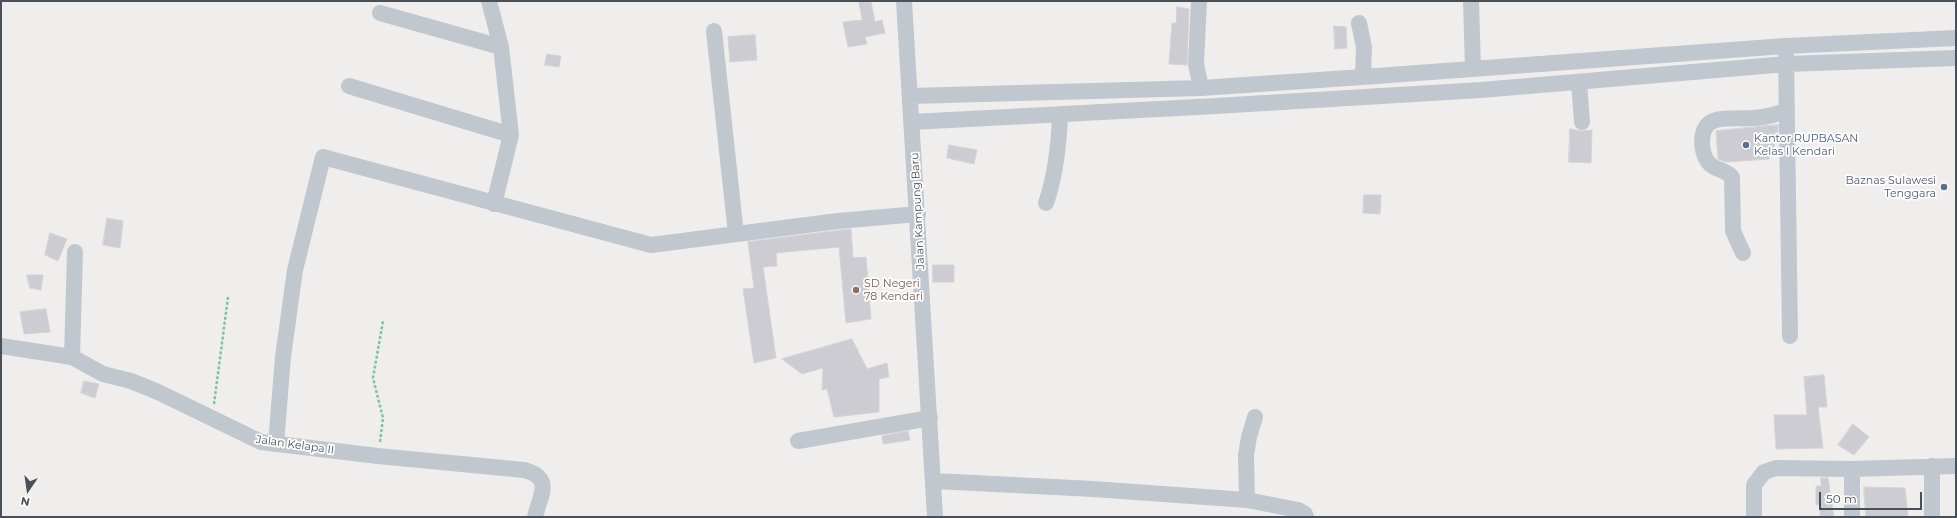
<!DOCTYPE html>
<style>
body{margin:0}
#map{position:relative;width:1957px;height:518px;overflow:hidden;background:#f0eeed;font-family:Montserrat,sans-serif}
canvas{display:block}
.frame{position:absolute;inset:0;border:2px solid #485059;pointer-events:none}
.north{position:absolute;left:8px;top:470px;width:40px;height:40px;-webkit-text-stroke:3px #fff;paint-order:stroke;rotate:193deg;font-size:11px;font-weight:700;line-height:16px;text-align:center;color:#485059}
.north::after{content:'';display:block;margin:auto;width:14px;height:18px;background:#485059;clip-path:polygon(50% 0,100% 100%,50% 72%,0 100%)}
.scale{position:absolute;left:1819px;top:492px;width:103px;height:18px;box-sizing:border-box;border:2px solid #485059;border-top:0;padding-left:5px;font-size:12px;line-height:14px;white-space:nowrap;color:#485059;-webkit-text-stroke:3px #fff;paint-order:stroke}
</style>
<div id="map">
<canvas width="1957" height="518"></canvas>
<div class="frame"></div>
<div class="north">N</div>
<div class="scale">50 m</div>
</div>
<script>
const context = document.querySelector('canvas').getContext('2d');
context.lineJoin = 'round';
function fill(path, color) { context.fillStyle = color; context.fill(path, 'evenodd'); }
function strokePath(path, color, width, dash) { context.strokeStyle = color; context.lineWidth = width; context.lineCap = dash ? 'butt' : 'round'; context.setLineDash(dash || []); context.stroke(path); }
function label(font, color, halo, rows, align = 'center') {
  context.font = font + ' Montserrat,sans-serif'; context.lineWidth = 3.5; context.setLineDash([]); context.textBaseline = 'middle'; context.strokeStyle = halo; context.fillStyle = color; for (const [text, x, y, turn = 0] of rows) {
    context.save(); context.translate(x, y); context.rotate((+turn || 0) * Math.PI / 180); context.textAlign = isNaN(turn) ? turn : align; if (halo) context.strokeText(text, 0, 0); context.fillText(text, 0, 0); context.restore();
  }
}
const building = new Path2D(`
 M 859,1 L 871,1 L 875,22 L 882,20 L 885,33 L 865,37 L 867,44 L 848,47 L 843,22 L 862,20 Z
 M 1177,7 L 1189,9 L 1187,65 L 1169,64 L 1172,23 L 1176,23 Z
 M 1334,26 L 1346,27 L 1347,48 L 1335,49 Z
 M 755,35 L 757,60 L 730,62 L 728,37 Z
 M 547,54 L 561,56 L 559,67 L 545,65 Z
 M 1778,125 L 1778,136 L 1769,159 L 1726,162 L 1718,159 L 1716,131 Z
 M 1570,129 L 1582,131 L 1592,130 L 1591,163 L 1569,162 Z
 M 949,145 L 977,150 L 974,164 L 947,158 Z
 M 1364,195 L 1381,195 L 1380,214 L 1363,213 Z
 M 107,218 L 123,221 L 120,248 L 103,245 Z
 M 851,229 L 853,258 L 866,257 L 871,319 L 846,323 L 839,247 L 776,253 L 777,266 L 763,267 L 776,358 L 754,363 L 743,289 L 754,288 L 748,242 Z
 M 50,233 L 67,239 L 58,261 L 45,255 Z
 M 933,265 L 954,265 L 954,282 L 933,282 Z
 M 27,275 L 43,275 L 41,290 L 30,288 Z
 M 46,309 L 50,332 L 24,334 L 20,312 Z
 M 852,339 L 867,369 L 887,363 L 889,377 L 879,379 L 879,412 L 834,417 L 827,389 L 822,390 L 823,368 L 802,374 L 782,359 Z
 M 1824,375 L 1827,407 L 1818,407 L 1823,448 L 1776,449 L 1774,415 L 1807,415 L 1804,377 Z
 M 84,381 L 99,384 L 95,398 L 81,393 Z
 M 1853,424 L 1869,437 L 1854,455 L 1838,445 Z
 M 908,431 L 910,440 L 883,444 L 882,436 Z
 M 1821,478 L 1828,478 L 1834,517 L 1820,517 L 1820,504 L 1816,505 L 1816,486 L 1821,486 Z
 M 1864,487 L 1905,488 L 1908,517 L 1866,517 Z`);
fill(building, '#ccccd2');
strokePath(building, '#d2d4d8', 1);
strokePath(new Path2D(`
 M 214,404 L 228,297
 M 380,442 L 383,418 L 373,378 L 383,321`), '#7cc4a3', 2.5, [3, 2]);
strokePath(new Path2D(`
 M 489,1 L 501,47 L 511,135 L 494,204
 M 904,1 L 935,517
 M 1199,1 L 1196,64 L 1201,88
 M 1471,1 L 1473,69
 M 380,13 L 501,47
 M 1359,23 L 1364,47 L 1363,77
 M 714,31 L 736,234
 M 1786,53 L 1790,336
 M 1579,82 L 1582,122
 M 349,86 L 511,135
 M 911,96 L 1201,88 L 1363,77 L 1785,46 L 1956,38
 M 912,122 L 1216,106 L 1481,90 L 1787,64 L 1956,58
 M 1046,203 C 1056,174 1059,145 1060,114
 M 1743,253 L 1733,231 L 1732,177 C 1725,169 1714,170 1708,162 C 1700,151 1698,124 1716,120 C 1728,117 1742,119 1753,118 C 1765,118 1776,114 1787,111
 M 1,346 L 72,357 L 103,374 L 131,381 L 158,392 L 261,442 L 378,456 L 524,470 C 554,478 540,495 535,517
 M 72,357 L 75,252
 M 798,441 L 930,418
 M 276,444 L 283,357 L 295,270 L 323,157 L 651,245 L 838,221 L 918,214
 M 1852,469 L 1852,517
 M 934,481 L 1093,489 L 1247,500 L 1298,510 L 1305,514 L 1306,517
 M 1247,500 L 1246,455 L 1249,437 L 1255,417
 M 1754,517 L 1754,485 L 1764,472 L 1776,468 L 1852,469 L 1956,466
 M 1932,517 L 1932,466`), '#c0c7ce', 16);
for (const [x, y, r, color] of [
 [1746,145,4,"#5c6f8a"],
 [1944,187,4,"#5c6f8a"],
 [856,290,4,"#8d6e63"]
]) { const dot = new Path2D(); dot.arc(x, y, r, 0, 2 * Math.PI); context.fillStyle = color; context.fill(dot); strokePath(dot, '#fff', 1.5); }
label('11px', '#4e5e75', '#fff', [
 ["Kantor RUPBASAN",1754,139],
 ["Kelas I Kendari",1754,152],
 ["Baznas Sulawesi",1936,181,"right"],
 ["Tenggara",1936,194,"right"]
], 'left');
label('11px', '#485059', '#fff', [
 ["Jalan Kampung Baru",918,211,-93],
 ["Jalan Kelapa II",295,445,8]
]);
label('11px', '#785e54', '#fff', [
 ["SD Negeri",864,284],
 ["78 Kendari",864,297]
], 'left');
</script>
